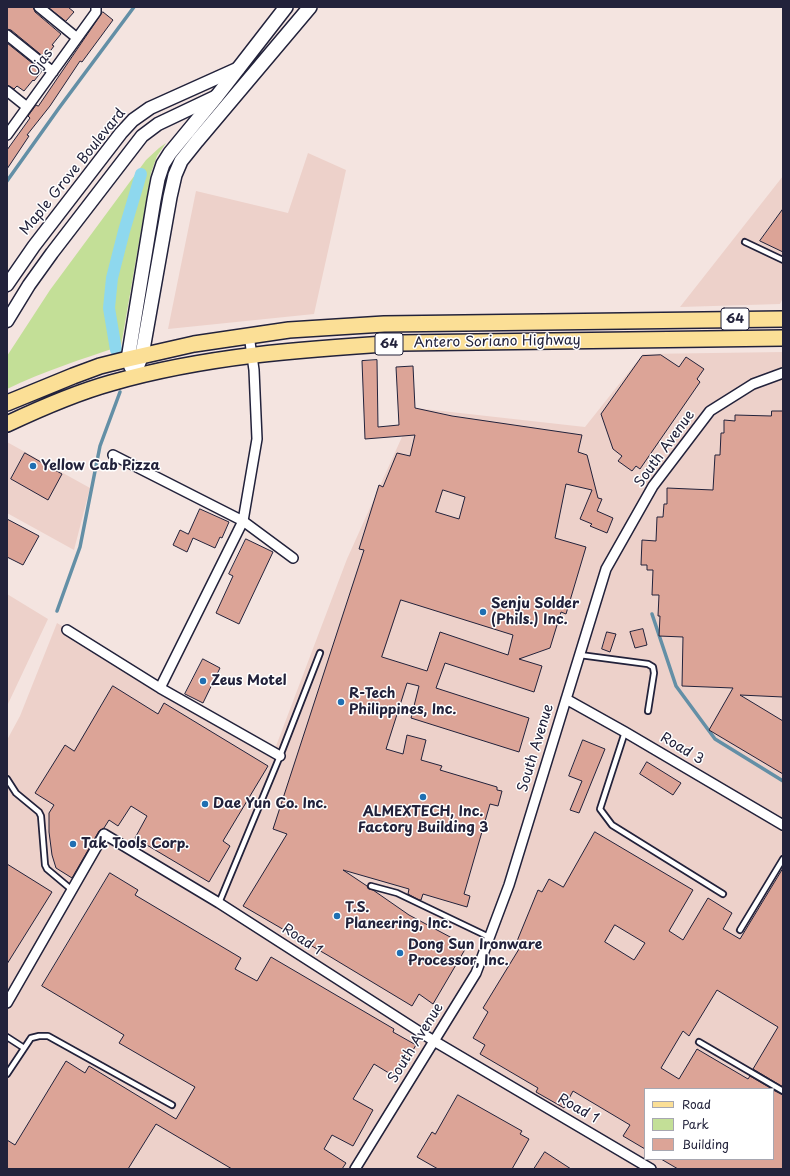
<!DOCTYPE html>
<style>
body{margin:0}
#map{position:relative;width:790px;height:1176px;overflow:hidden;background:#f4e4e0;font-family:"Playpen Sans",sans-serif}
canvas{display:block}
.frame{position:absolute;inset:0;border:8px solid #22223b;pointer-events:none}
.legend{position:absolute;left:644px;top:1088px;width:130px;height:72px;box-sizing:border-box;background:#fff;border:1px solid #a7a7b1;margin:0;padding:5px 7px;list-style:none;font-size:12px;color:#22223b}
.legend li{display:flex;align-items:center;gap:8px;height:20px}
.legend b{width:20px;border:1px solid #a7a7b1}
</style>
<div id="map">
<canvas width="790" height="1176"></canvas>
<div class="frame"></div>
<ul class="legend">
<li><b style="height:5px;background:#fbdf96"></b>Road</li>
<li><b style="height:11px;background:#c3df97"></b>Park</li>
<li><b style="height:11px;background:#dca497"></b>Building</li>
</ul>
</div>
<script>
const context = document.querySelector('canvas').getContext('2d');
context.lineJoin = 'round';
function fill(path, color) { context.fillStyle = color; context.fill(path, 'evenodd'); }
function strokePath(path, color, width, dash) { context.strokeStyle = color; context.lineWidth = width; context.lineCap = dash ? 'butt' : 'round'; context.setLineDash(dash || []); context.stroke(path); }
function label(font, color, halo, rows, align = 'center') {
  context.font = font + ' "Playpen Sans",sans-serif'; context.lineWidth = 3; context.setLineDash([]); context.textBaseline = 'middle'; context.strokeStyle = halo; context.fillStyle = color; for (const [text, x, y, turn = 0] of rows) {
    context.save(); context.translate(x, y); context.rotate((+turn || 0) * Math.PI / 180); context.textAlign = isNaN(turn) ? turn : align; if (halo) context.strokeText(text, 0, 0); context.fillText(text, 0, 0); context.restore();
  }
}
fill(new Path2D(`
 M 308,153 L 346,170 L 314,314 L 168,329 L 196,191 L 288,213 Z
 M 783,176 L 783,298 L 780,304 L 680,307 Z
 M 783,352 L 783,1169 L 7,1169 L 7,740 L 20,716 L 57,623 L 273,754 L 347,559 L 415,408 L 585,427 L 643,354 ZM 645,1089 L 773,1089 L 773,1159 L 645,1159 Z
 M 7,442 L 90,488 L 74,550 L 7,513 Z
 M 7,594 L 48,619 L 7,706 Z`), '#edd1ca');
fill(new Path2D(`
 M 166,143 L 157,156 L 151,173 L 121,346 C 82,359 44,371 7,389 L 7,356 L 50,290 L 146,160 L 159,148 Z`), '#c3df97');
strokePath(new Path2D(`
 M 7,181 L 59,108 L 134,7
 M 57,611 L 80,547 L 100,446 L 120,392
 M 652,614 L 676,686 L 715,739 L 783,781`), '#638fa6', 3.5);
strokePath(new Path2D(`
 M 116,350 L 109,308 L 112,278 L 124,231 L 141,174`), '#8ed8ee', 12);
const building = new Path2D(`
 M 7,7 L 33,7 L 35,12 L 61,34 L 52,45 L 54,46 L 45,58 L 11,30 L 7,29 Z
 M 48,7 L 68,7 L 74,12 L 66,21 Z
 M 103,12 L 113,20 L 82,62 L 80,61 L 50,106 L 27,135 L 29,136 L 7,169 L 7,150 L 30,118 L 28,116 L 36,105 L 38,106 Z
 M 7,43 L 42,71 L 34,81 L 33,80 L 24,91 L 17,86 L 14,89 L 7,85 Z
 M 783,209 L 783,252 L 760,241 Z
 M 661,355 L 679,367 L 686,357 L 704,369 L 697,379 L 700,382 L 640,469 L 636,466 L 632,471 L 618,461 L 622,456 L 613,449 L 601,414 L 642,356 Z
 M 377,360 L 378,427 L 399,425 L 396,367 L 413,366 L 415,408 L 452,416 L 582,435 L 578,452 L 587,455 L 598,498 L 602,499 L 597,511 L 613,518 L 607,533 L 590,526 L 592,524 L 580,519 L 592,490 L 566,484 L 555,538 L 586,547 L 566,614 L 561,612 L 550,648 L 519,659 L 542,666 L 534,692 L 445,663 L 436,688 L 529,718 L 519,752 L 411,718 L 419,686 L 407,683 L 386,749 L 403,754 L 407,735 L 426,740 L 421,760 L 442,766 L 440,770 L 497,787 L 497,790 L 502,791 L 498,806 L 490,804 L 464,894 L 470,896 L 467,907 L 423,894 L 421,900 L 419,900 L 408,894 L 409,889 L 343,870 L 367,886 L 369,889 L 373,890 L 409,915 L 467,946 L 433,1004 L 419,994 L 412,1006 L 329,956 L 243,906 L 287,834 L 273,829 L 364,550 L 359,549 L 379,485 L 383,487 L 397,453 L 410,456 L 415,435 L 365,439 L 362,361 ZM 443,490 L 465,497 L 459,519 L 436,512 ZM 401,600 L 513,635 L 508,655 L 440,632 L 427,671 L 382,657 Z
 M 772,411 L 783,411 L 783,697 L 740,695 L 783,721 L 783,774 L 709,730 L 733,688 L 682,686 L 683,637 L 659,636 L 660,616 L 658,616 L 659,595 L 652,595 L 653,570 L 647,570 L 647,565 L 641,565 L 642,540 L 656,541 L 657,517 L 663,517 L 664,504 L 667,504 L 667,488 L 713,490 L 715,455 L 720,455 L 721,433 L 724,433 L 724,420 L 735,421 L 735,415 L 771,416 Z
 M 25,453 L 62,474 L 48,500 L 11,479 Z
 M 200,509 L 229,522 L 222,538 L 220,537 L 215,548 L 193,538 L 187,552 L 173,545 L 180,530 L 188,534 Z
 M 7,519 L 39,536 L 23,565 L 7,557 Z
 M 246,539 L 273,552 L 239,624 L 216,613 L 233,576 L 229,574 Z
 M 643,629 L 647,645 L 635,648 L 630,632 Z
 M 607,632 L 616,634 L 610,652 L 602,649 Z
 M 203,659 L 220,668 L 203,703 L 185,694 Z
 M 113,686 L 158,714 L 164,703 L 268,766 L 223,841 L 230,846 L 209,882 L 135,838 L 147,816 L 131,806 L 118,826 L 109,820 L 104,828 L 99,831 L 72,878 L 56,868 L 52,855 L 49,832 L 49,813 L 54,805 L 35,793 L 65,745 L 74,751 Z
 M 583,740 L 605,749 L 579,813 L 570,810 L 582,781 L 569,776 Z
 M 647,762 L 681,783 L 673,795 L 640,774 Z
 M 595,832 L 693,890 L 669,931 L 683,940 L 708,898 L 732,913 L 723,929 L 740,939 L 783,868 L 783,1087 L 753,1069 L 778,1027 L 717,990 L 689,1036 L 683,1031 L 661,1068 L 679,1079 L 697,1049 L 748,1079 L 750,1076 L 772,1089 L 645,1089 L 645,1149 L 623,1136 L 630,1125 L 573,1091 L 564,1108 L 536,1092 L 538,1088 L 480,1054 L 485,1045 L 473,1038 L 488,1012 L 483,1008 L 519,949 L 515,946 L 538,890 L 542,892 L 549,879 L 563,887 ZM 615,925 L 645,943 L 634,960 L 605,942 Z
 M 7,864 L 52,892 L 7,964 Z
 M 110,873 L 138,890 L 135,895 L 241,958 L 235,969 L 257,981 L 271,957 L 394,1029 L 393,1032 L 416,1045 L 397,1078 L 374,1064 L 353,1099 L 373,1110 L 353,1146 L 332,1135 L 324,1149 L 346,1163 L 342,1169 L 232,1169 L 156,1124 L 128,1169 L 7,1169 L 7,1140 L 15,1145 L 66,1061 L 85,1073 L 89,1066 L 176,1119 L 195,1087 L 119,1043 L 124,1035 L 42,986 Z
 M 773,1090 L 783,1095 L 783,1169 L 678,1169 L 661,1159 L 773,1159 Z
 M 458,1095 L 522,1131 L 520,1134 L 529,1139 L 512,1169 L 438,1169 L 417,1157 L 432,1132 L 435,1134 Z
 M 545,1152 L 571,1169 L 534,1169 Z`);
fill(building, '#dca497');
strokePath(building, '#22223b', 1);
const service = new Path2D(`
 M 745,242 L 783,260
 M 580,655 L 648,664 L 653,667 L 654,673 L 648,711
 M 625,732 L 600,809 L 612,825 L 723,894
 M 7,779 L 16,793 L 39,812 L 41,816 L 45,865 L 47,869 L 72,890
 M 371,886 L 397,893 L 489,937
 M 219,903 L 280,756 L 320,653
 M 740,930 L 783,859
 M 7,1037 L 24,1048
 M 699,1042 L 783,1091
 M 7,1074 L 31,1038 L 39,1036 L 48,1036 L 172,1105`);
const minor = new Path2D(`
 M 39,7 L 77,38
 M 7,35 L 53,72
 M 7,91 L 27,107
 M 7,135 L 96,12 L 96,7
 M 113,455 L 243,521 L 293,558
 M 67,630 L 160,688 L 280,756
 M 160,688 L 243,521 L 257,439 L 254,370 L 249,335
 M 566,699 L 625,732 L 783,825
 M 7,1003 L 104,834 L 219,903 L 434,1041 L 651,1169
 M 355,1169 L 476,973 L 509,885 L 606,569 L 653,486 L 710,411 L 753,384 L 783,373`);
const tertiary = new Path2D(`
 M 7,285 L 34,246 L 121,133 L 133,120 L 150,108 L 239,68
 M 7,321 L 29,285 L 52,253 L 142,136 L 158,124 L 217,96`);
const secondary = new Path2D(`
 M 131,367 L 128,359 L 154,200 L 158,179 L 163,164 L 170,153 L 217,96 L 286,7
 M 133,377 L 142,355 L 170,197 L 175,175 L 181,161 L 197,141 L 310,7`);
const primary = new Path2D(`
 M 7,403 L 73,376 L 100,366 L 128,359 L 194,344 L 289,330 L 384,324 L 783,319
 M 7,424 C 41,408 75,393 111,383 C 205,356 303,349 400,343 L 783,338`);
strokePath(service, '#22223b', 8);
strokePath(minor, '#22223b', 12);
strokePath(tertiary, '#22223b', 15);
strokePath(secondary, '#22223b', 16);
strokePath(primary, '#22223b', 18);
strokePath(service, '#fff', 4.5);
strokePath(minor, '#fff', 9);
strokePath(tertiary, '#fff', 12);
strokePath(secondary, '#fff', 13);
strokePath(primary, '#fbdf96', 15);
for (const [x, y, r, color] of [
 [33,466,4,"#1f6fb2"],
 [483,612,4,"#1f6fb2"],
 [203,681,4,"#1f6fb2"],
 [341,702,4,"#1f6fb2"],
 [423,797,4,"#1f6fb2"],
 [205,804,4,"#1f6fb2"],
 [73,844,4,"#1f6fb2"],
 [337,916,4,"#1f6fb2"],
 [400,953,4,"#1f6fb2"]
]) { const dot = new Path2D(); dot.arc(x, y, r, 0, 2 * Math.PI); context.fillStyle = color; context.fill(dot); strokePath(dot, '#fff', 1.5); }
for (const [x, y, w] of [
 [735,319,28],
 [389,344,28]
]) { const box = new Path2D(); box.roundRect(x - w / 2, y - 11, w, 22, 3); context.fillStyle = '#fff'; context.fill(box); strokePath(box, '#22223b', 1); }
label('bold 13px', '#22223b', null, [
 ["64",735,319],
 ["64",389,344]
]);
label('14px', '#22223b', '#fff', [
 ["Ojas",41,63,-54],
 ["Maple Grove Boulevard",73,172,-51],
 ["Antero Soriano Highway",497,342,-1],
 ["South Avenue",665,449,-54],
 ["South Avenue",536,748,-73],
 ["Road 3",682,749,31],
 ["Road 1",302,940,33],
 ["South Avenue",416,1043,-58],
 ["Road 1",578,1109,30]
]);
label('bold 14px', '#22223b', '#fff', [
 ["Yellow Cab Pizza",41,466],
 ["Senju Solder",491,604],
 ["(Phils.) Inc.",491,620],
 ["Zeus Motel",211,681],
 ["R-Tech",349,694],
 ["Philippines, Inc.",349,710],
 ["Dae Yun Co. Inc.",213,804],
 ["ALMEXTECH, Inc.",423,812,"center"],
 ["Factory Building 3",423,828,"center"],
 ["Tak Tools Corp.",81,844],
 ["T.S.",345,908],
 ["Planeering, Inc.",345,924],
 ["Dong Sun Ironware",408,945],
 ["Processor, Inc.",408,961]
], 'left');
</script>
